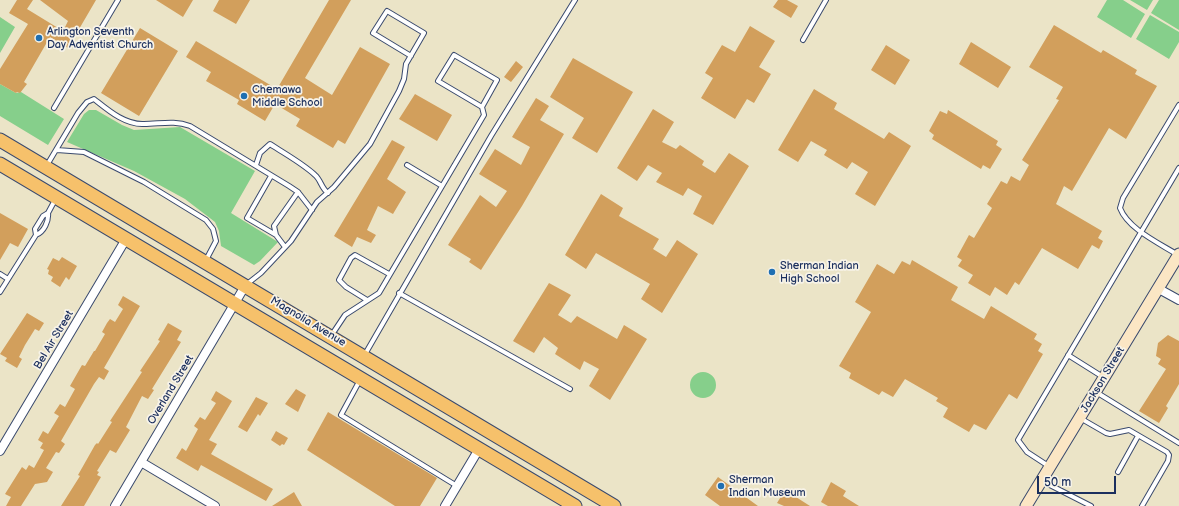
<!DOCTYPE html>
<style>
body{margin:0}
#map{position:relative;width:1179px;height:506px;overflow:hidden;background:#ebe4c7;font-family:"Balsamiq Sans",sans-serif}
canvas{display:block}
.scale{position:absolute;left:1037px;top:476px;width:79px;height:18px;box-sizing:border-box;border:2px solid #1b2f5e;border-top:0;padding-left:5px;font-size:12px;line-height:14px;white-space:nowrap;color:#1b2f5e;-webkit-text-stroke:3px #f7f3e8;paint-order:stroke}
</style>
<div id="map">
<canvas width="1179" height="506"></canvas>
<div class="scale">50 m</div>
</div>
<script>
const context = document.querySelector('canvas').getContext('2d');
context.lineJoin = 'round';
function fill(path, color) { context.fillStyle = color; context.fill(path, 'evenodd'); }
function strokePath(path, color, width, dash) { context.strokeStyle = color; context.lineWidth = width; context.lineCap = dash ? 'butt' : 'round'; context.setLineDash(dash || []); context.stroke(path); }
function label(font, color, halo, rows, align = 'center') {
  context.font = font + ' "Balsamiq Sans",sans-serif'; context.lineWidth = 3.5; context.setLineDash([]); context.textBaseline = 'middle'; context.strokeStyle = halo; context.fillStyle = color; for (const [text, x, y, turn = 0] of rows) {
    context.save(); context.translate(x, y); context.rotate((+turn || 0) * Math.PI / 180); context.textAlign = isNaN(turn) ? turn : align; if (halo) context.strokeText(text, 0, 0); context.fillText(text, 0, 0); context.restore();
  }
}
fill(new Path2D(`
 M 1107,0 L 1123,0 L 1145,14 L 1131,38 L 1097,17 Z
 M 1130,0 L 1153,0 L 1147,10 Z
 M 1159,0 L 1179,0 L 1179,30 L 1151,13 Z
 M 1150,15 L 1179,32 L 1179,42 L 1169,59 L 1136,39 Z
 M 0,17 L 15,27 L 0,53 Z
 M 0,84 L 16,93 L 21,92 L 64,119 L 48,145 L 0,116 Z
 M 89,110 L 96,110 L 122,125 L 134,130 L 180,127 L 255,171 L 231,213 L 278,242 L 260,261 L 254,265 L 221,246 L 219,231 L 215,222 L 185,199 L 134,171 L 67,142 L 84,114 Z
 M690 385a13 13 0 1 1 26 0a13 13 0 1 1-26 0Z`), '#86cf8b');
fill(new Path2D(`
 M 17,0 L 33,0 L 27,9 L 63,31 L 68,21 L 40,0 L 96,0 L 68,48 L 50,37 L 24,82 L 27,84 L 20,93 L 17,92 L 16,93 L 0,84 L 0,69 L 28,24 L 9,13 Z
 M 156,0 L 193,0 L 183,17 Z
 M 219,0 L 250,0 L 236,24 L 213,11 Z
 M 329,0 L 351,0 L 305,78 L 332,95 L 360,47 L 390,64 L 345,144 L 338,140 L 333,148 L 296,126 L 300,119 L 275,104 L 265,121 L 237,104 L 239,100 L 206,81 L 211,72 L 186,57 L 196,41 L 277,89 Z
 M 778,0 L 787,0 L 798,6 L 791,18 L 773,7 Z
 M 1054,25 L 1101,53 L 1103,50 L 1137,70 L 1135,74 L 1157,86 L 1126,139 L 1109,128 L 1072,191 L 1064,186 L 1056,204 L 1102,231 L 1098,238 L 1103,241 L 1099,249 L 1092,245 L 1078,269 L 1042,248 L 1019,285 L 1015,282 L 1007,295 L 995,287 L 990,296 L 968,283 L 973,275 L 958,266 L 962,260 L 957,257 L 969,235 L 974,238 L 992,208 L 987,204 L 1001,181 L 1007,184 L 1011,176 L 1020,181 L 1029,165 L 1022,160 L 1059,100 L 1056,99 L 1063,87 L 1029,67 Z
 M 750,26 L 775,41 L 759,67 L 771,74 L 754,103 L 747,99 L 735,119 L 701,98 L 713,78 L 705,73 L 722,45 L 735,52 Z
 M 140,28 L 178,51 L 139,116 L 101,93 Z
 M 971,42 L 1011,67 L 998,88 L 959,64 Z
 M 886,45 L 910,60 L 895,85 L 871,70 Z
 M 573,58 L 633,92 L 597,153 L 572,138 L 584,118 L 550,97 Z
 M 516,61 L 523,67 L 511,82 L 504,77 Z
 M 814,89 L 837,103 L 834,109 L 884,139 L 889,132 L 911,146 L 875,206 L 855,194 L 868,172 L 852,162 L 847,169 L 824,155 L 827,150 L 811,141 L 798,162 L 778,150 Z
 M 415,94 L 452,115 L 437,141 L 399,119 Z
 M 536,98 L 549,106 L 540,120 L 564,134 L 522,206 L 481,270 L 469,262 L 471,259 L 448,245 L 480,195 L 496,207 L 507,191 L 479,174 L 495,149 L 521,165 L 530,147 L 512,137 Z
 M 653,109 L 674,122 L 662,142 L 676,149 L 680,145 L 704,161 L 702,165 L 715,173 L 729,153 L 749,166 L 713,225 L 693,214 L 702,196 L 688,188 L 683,196 L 656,182 L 662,173 L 648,165 L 637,181 L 617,168 Z
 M 948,110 L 998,141 L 996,145 L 1002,149 L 990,169 L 983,165 L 981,169 L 932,139 L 934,135 L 929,131 L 940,111 L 947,114 Z
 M 392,140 L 405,147 L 387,179 L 406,192 L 393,214 L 378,206 L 367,230 L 376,235 L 371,243 L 357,237 L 352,247 L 334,236 Z
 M 601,194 L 623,208 L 619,216 L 659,239 L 653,249 L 666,257 L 677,240 L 698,254 L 662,313 L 641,299 L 650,284 L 596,253 L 586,269 L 565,255 Z
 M 0,213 L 28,229 L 18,247 L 10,243 L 0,260 Z
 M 62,257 L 77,266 L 69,280 L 66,277 L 60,287 L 51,281 L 53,277 L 48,274 L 49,270 L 47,269 L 53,258 L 59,261 Z
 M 912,260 L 958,287 L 951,300 L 984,319 L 991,306 L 1037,334 L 1034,339 L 1042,344 L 1038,351 L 1043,354 L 1017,399 L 1009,394 L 986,430 L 974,424 L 969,432 L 943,417 L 948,408 L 936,401 L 938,398 L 905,379 L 893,397 L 882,391 L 879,395 L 849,378 L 851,373 L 839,366 L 871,312 L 855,302 L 877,264 L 894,274 L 902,261 L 910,265 Z
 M 549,283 L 571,295 L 558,315 L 571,323 L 577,316 L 617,339 L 624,325 L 647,339 L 610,400 L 589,386 L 599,369 L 584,361 L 580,370 L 555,354 L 558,348 L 544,337 L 534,353 L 513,341 Z
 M 123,296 L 140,306 L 104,368 L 109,371 L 104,380 L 99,377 L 94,384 L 61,441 L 65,444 L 59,453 L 56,452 L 46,468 L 53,472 L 47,482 L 35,484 L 21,506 L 6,506 L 11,497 L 5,494 L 22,467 L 26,470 L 29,465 L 34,468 L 44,450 L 40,448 L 43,443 L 38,440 L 43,431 L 48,434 L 59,416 L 54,413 L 60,404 L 65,407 L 75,389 L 70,386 L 82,365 L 85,366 L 94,351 L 95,351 L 105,334 L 102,332 L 107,323 L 110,319 L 115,322 L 123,309 L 118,305 Z
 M 27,313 L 44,323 L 39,331 L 35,329 L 25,345 L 19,357 L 22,359 L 17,368 L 5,361 L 7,358 L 0,354 Z
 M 168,323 L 182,331 L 177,340 L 181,342 L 152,389 L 154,390 L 148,399 L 142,396 L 126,427 L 130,430 L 116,453 L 110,450 L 97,471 L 99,472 L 97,475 L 101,477 L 84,506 L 61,506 L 80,476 L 78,475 L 95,445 L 97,443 L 98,444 L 112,422 L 110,421 L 142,372 L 140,371 L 160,341 L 158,340 Z
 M 1168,335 L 1179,341 L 1179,384 L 1166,406 L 1168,408 L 1159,423 L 1139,411 L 1166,369 L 1158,364 L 1161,359 L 1156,356 L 1158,343 Z
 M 296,389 L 306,395 L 298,412 L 285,404 Z
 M 216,391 L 232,401 L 209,440 L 217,444 L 211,454 L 273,489 L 266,501 L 201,465 L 198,471 L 176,458 L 182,448 L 186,451 L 198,429 L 194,426 L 200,417 L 205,420 L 216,403 L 211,400 Z
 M 256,397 L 268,403 L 260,416 L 258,414 L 247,432 L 238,427 Z
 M 328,412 L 437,478 L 420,506 L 395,506 L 307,450 Z
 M 276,431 L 288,438 L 284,445 L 282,444 L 280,446 L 271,440 Z
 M 718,477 L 758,506 L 720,506 L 705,495 Z
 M 831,482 L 846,491 L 843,496 L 859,506 L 828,506 L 821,502 Z
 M 785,490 L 810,506 L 784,506 L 777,503 Z
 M 294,492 L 302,506 L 272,506 Z`), '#d29f5c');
const lane = new Path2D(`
 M 803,40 L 826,0
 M 54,108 L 118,0
 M 57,150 L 84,152 L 144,182 L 206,220 L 213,229 L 216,241 L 206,260
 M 47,165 L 78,113 L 87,102 L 94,99 C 108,110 125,125 144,124 C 160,124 174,120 190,126 L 289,186 L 298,192 L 312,210
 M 256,165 L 260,153 L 270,144 C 285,154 302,163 315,175 C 321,180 321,188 328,193
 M 407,165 L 442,186
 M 271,176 L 247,218 L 276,235 L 285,247
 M 48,213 L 55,200
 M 276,235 L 274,226 L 298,192
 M 1178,255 C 1159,243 1128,229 1120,208 L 1123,198 L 1179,105
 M 0,274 L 8,279
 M 247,284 L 261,273 L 291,241 L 317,202 L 334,187 L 370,144 L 399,91 L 404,79 L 406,64 L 424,33 L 387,11 L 373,33 L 411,56
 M 0,292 L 36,235 C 44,232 49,221 48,213 L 43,216 L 35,229 L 36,235
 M 399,293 L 570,389
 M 367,300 L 346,287 L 339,280 L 351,258 L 355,255 L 389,274
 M 331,336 L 345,315 L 379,293 L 484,115 L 482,107 L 497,80 L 454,55 L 438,81 L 482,107
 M 1068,355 L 1103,377
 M 364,356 L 491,136 L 575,0
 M 360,380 L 341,415 L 457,486
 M 1096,392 L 1179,443
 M 1080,418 L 1106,433 L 1110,434 L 1129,430 L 1167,452 L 1169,455 L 1168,461 L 1142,506
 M 1050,467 L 1027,452 L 1018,440 L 1179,168
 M 1118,472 L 1138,436
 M 1042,481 L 1091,506`);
const street = new Path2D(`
 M 1159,289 L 1179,300
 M 0,451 L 126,239
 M 141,462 L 215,506
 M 115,506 L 245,286
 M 445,506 L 479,449`);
const secondary = new Path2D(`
 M 1026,506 L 1179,254`);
const primary = new Path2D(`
 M 0,140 L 614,506
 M 0,164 L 575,506`);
strokePath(lane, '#3a4a6e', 6);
strokePath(street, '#3a4a6e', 10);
strokePath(secondary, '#3a4a6e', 13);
strokePath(primary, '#3a4a6e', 15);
strokePath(lane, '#fff', 4);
strokePath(street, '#fff', 8);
strokePath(secondary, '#fbe6c4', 11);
strokePath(primary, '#f6c16b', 13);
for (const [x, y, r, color] of [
 [39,38,4,"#1f6fb2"],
 [244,96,4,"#1f6fb2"],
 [772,272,4,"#1f6fb2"],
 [721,486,4,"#1f6fb2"]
]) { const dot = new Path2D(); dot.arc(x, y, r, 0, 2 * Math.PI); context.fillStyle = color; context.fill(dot); strokePath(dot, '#f7f3e8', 1.5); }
label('11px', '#1b2f5e', '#f7f3e8', [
 ["Arlington Seventh",47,32],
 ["Day Adventist Church",47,45],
 ["Chemawa",252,90],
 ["Middle School",252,103],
 ["Sherman Indian",780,266],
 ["High School",780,279],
 ["Sherman",729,480],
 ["Indian Museum",729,493]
], 'left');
label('11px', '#1b2f5e', '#f7f3e8', [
 ["Magnolia Avenue",308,322,31],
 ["Bel Air Street",54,340,-59],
 ["Jackson Street",1103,380,-59],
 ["Overland Street",171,390,-59]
]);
</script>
